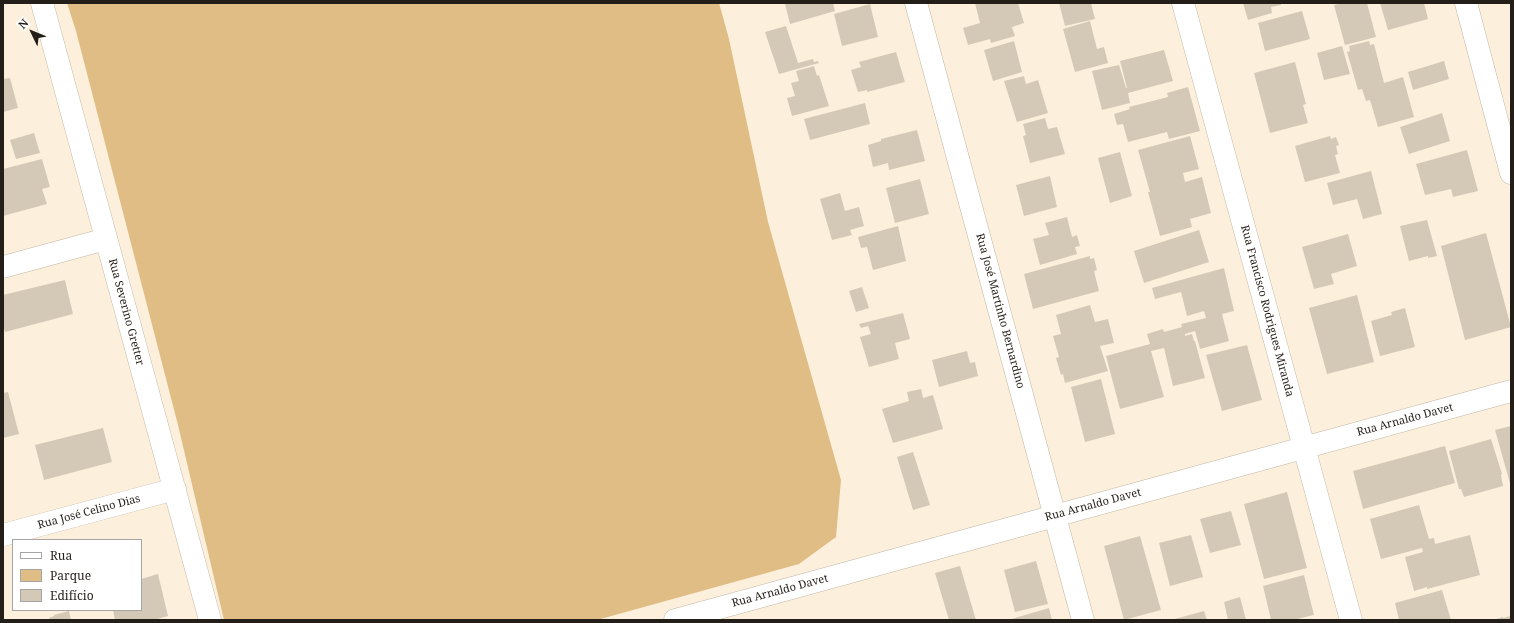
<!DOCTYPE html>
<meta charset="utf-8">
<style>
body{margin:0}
#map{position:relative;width:1514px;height:623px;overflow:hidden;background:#fcf0dd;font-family:"Noto Serif",serif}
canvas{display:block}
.frame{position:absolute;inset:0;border:4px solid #231e18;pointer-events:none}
.legend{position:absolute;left:12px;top:539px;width:130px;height:72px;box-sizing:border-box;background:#fff;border:1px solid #a7a5a3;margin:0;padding:5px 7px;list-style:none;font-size:12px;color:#231e18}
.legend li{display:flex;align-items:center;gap:8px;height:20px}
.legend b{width:20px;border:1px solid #a7a5a3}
.north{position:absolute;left:12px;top:12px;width:40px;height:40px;-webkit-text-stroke:3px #fff;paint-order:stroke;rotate:313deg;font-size:11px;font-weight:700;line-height:16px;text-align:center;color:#231e18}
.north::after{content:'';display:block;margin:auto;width:14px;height:18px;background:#231e18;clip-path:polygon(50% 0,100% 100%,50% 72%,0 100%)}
</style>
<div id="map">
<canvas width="1514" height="623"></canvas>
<div class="frame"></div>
<ul class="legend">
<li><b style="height:5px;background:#fff"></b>Rua</li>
<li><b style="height:11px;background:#dfbd84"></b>Parque</li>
<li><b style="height:11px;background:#d4c9b6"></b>Edifício</li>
</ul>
<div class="north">N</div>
</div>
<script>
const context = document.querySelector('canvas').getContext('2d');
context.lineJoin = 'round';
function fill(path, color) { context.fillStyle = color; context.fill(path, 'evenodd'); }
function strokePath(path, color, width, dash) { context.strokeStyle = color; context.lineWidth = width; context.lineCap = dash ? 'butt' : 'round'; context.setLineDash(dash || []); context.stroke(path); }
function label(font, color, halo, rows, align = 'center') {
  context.font = font + ' "Noto Serif",serif'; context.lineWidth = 3; context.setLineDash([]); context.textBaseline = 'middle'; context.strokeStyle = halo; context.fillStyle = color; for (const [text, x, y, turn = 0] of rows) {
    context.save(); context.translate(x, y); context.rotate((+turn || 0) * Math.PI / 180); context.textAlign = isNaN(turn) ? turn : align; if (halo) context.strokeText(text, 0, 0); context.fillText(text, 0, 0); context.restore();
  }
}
fill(new Path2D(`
 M 67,3 L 719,3 L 729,39 L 768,222 L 841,480 L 836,537 L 799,564 L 597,620 L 224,620 L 178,425 L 76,31 Z`), '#dfbd84');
fill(new Path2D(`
 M 790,3 L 833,3 L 835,11 L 790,24 L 785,4 Z
 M 975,3 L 1018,3 L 1024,23 L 1012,27 L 1015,36 L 991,43 L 990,39 L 968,45 L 963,28 L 980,23 Z
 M 1059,3 L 1091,3 L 1095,19 L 1065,26 Z
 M 1243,3 L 1281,3 L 1281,5 L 1271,7 L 1272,13 L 1248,20 Z
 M 1343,3 L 1367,3 L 1376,37 L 1345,45 L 1334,5 Z
 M 1380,3 L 1424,3 L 1428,19 L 1388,30 Z
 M 870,4 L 878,37 L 842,46 L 834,14 Z
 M 1302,11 L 1310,39 L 1265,51 L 1258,23 Z
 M 1090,21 L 1097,49 L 1104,47 L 1108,63 L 1075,72 L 1063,29 Z
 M 786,26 L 798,63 L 813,59 L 814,62 L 818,61 L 819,63 L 779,74 L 765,32 Z
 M 1014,41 L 1022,72 L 993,81 L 984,50 Z
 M 1369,41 L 1370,45 L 1374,44 L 1384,83 L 1403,77 L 1414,117 L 1378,127 L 1370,100 L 1366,101 L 1362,89 L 1358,90 L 1347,52 L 1350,51 L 1349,46 Z
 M 1342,46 L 1350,74 L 1324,80 L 1317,53 Z
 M 1164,50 L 1173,81 L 1128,93 L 1130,103 L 1102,110 L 1092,71 L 1119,65 L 1126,88 L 1127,88 L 1120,61 Z
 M 896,52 L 905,82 L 867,92 L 867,90 L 858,92 L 851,70 L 861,67 L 859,62 Z
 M 1444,61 L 1449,79 L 1413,90 L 1408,72 Z
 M 1295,62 L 1306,104 L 1303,105 L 1308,123 L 1270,133 L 1254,73 Z
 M 814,66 L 817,76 L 819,75 L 829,106 L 792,116 L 787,98 L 795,96 L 791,83 L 799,81 L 796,71 Z
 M 1024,76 L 1026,84 L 1038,80 L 1048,113 L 1017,122 L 1004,81 Z
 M 10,78 L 18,108 L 3,112 L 3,79 Z
 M 1188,87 L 1200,131 L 1169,139 L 1167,132 L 1128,142 L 1123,124 L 1117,125 L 1114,114 L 1130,109 L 1129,107 L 1168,97 L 1167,93 Z
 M 865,103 L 870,124 L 810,140 L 804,119 Z
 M 1442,113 L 1450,141 L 1409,154 L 1400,127 Z
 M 1045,118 L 1048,129 L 1057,127 L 1065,154 L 1030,163 L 1023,136 L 1026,135 L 1023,124 Z
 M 917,130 L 925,161 L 889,170 L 888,163 L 873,167 L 868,145 L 881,141 L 881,139 Z
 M 34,133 L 40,153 L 16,159 L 10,140 Z
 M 1190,136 L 1199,169 L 1183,173 L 1185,182 L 1202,177 L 1211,213 L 1190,219 L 1192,227 L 1160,236 L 1148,192 L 1150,192 L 1138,150 Z
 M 1330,136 L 1331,139 L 1336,137 L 1339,145 L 1336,146 L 1338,154 L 1335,155 L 1340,173 L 1305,182 L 1295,146 Z
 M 1467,150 L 1478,191 L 1453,197 L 1451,189 L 1425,195 L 1416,164 Z
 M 1120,152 L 1132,196 L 1110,203 L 1098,158 Z
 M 42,159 L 50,187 L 42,189 L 47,204 L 3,216 L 3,169 Z
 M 1371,171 L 1382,214 L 1363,219 L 1357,199 L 1333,205 L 1327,183 Z
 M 1050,176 L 1057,207 L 1024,216 L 1016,185 Z
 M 920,179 L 929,214 L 895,223 L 886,188 Z
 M 840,193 L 845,211 L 859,207 L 864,226 L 850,230 L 852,235 L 832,240 L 820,199 Z
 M 1067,217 L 1072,237 L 1077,235 L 1080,246 L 1075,247 L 1077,254 L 1040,265 L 1033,239 L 1049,235 L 1045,223 Z
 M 1427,220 L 1437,256 L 1428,258 L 1428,256 L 1409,261 L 1400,226 Z
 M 898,226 L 906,261 L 873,270 L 867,247 L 861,248 L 858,237 Z
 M 1199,230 L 1209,262 L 1144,283 L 1134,251 Z
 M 1486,233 L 1511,327 L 1465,340 L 1441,246 Z
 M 1348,234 L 1357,266 L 1331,274 L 1334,284 L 1314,289 L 1302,247 Z
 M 1090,256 L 1090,259 L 1094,258 L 1097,270 L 1094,271 L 1099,291 L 1033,309 L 1024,274 Z
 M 1224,268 L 1234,311 L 1222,314 L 1229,341 L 1200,349 L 1195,331 L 1185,334 L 1185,336 L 1192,334 L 1194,341 L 1195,341 L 1205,378 L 1173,386 L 1164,348 L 1151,351 L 1164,397 L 1120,409 L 1106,356 L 1150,344 L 1147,334 L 1163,329 L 1164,332 L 1182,327 L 1181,324 L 1206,318 L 1204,311 L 1187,316 L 1181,292 L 1155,299 L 1152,288 Z
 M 65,280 L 73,314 L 5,332 L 3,325 L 3,295 Z
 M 862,287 L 869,308 L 856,312 L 849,291 Z
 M 1357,295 L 1374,362 L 1327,374 L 1309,308 Z
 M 1090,305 L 1095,322 L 1108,319 L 1114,343 L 1100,346 L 1108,371 L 1065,383 L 1063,374 L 1061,375 L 1056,358 L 1059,357 L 1053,336 L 1061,334 L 1056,315 Z
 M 1405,308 L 1415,347 L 1380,356 L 1371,321 L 1392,315 L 1391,312 Z
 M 903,313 L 910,339 L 895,343 L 899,359 L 869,367 L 860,337 L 871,334 L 868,326 L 861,328 L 859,324 Z
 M 1247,345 L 1262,400 L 1222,411 L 1206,355 Z
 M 967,351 L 970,363 L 975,362 L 978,376 L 939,387 L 932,360 Z
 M 1101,379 L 1115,434 L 1085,442 L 1071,387 Z
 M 921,389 L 923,398 L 933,395 L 943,429 L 893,443 L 882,409 L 909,401 L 907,392 Z
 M 8,392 L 19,434 L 3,438 L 3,393 Z
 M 1511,426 L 1511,487 L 1495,430 Z
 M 103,428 L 112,462 L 44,480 L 35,445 Z
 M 1491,439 L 1502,474 L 1501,475 L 1503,486 L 1464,497 L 1461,489 L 1459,489 L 1449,451 Z
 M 1445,446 L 1455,483 L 1363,509 L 1353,471 Z
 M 913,452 L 930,505 L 913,510 L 897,457 Z
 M 1287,492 L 1307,568 L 1264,579 L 1244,504 Z
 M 1419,505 L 1429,539 L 1434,538 L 1435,544 L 1470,535 L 1480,575 L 1427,589 L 1427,587 L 1414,591 L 1405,557 L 1423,552 L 1422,548 L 1381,559 L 1370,519 Z
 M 1231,511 L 1241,545 L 1210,553 L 1200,519 Z
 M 1191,535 L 1203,577 L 1170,586 L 1159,543 Z
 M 1140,536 L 1161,610 L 1124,620 L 1104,546 Z
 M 1036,561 L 1048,604 L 1015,612 L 1004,570 Z
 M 960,566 L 976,620 L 949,620 L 935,573 Z
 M 158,574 L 168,616 L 154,620 L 115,620 L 113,610 L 141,610 L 141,579 Z
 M 1304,575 L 1314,615 L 1293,620 L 1271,620 L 1263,586 Z
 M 1442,590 L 1451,620 L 1399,620 L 1395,603 Z
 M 1240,597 L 1246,620 L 1228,620 L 1224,602 Z
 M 1049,608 L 1052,620 L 1008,620 Z
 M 69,611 L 71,620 L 50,620 L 49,618 L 54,616 L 54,615 Z
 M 1204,611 L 1207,620 L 1171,620 Z
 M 1511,616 L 1511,620 L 1493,620 L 1503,617 L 1503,618 Z`), '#d4c9b6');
const minor = new Path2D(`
 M 42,3 L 210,620
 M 916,3 L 1083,620
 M 1183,3 L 1351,620
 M 1466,3 L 1511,173
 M 3,267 L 106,239
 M 3,535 L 175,489
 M 675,620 L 1511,391`);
strokePath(minor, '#c2b7a5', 23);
strokePath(minor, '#fff', 22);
label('11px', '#231e18', '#fff', [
 ["Rua José Martinho Bernardino",1000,311,75],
 ["Rua Francisco Rodrigues Miranda",1267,311,75],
 ["Rua Severino Gretter",126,312,75],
 ["Rua Arnaldo Davet",1405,420,-15],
 ["Rua Arnaldo Davet",1093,505,-15],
 ["Rua José Celino Dias",89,512,-15],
 ["Rua Arnaldo Davet",780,591,-15]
]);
</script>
